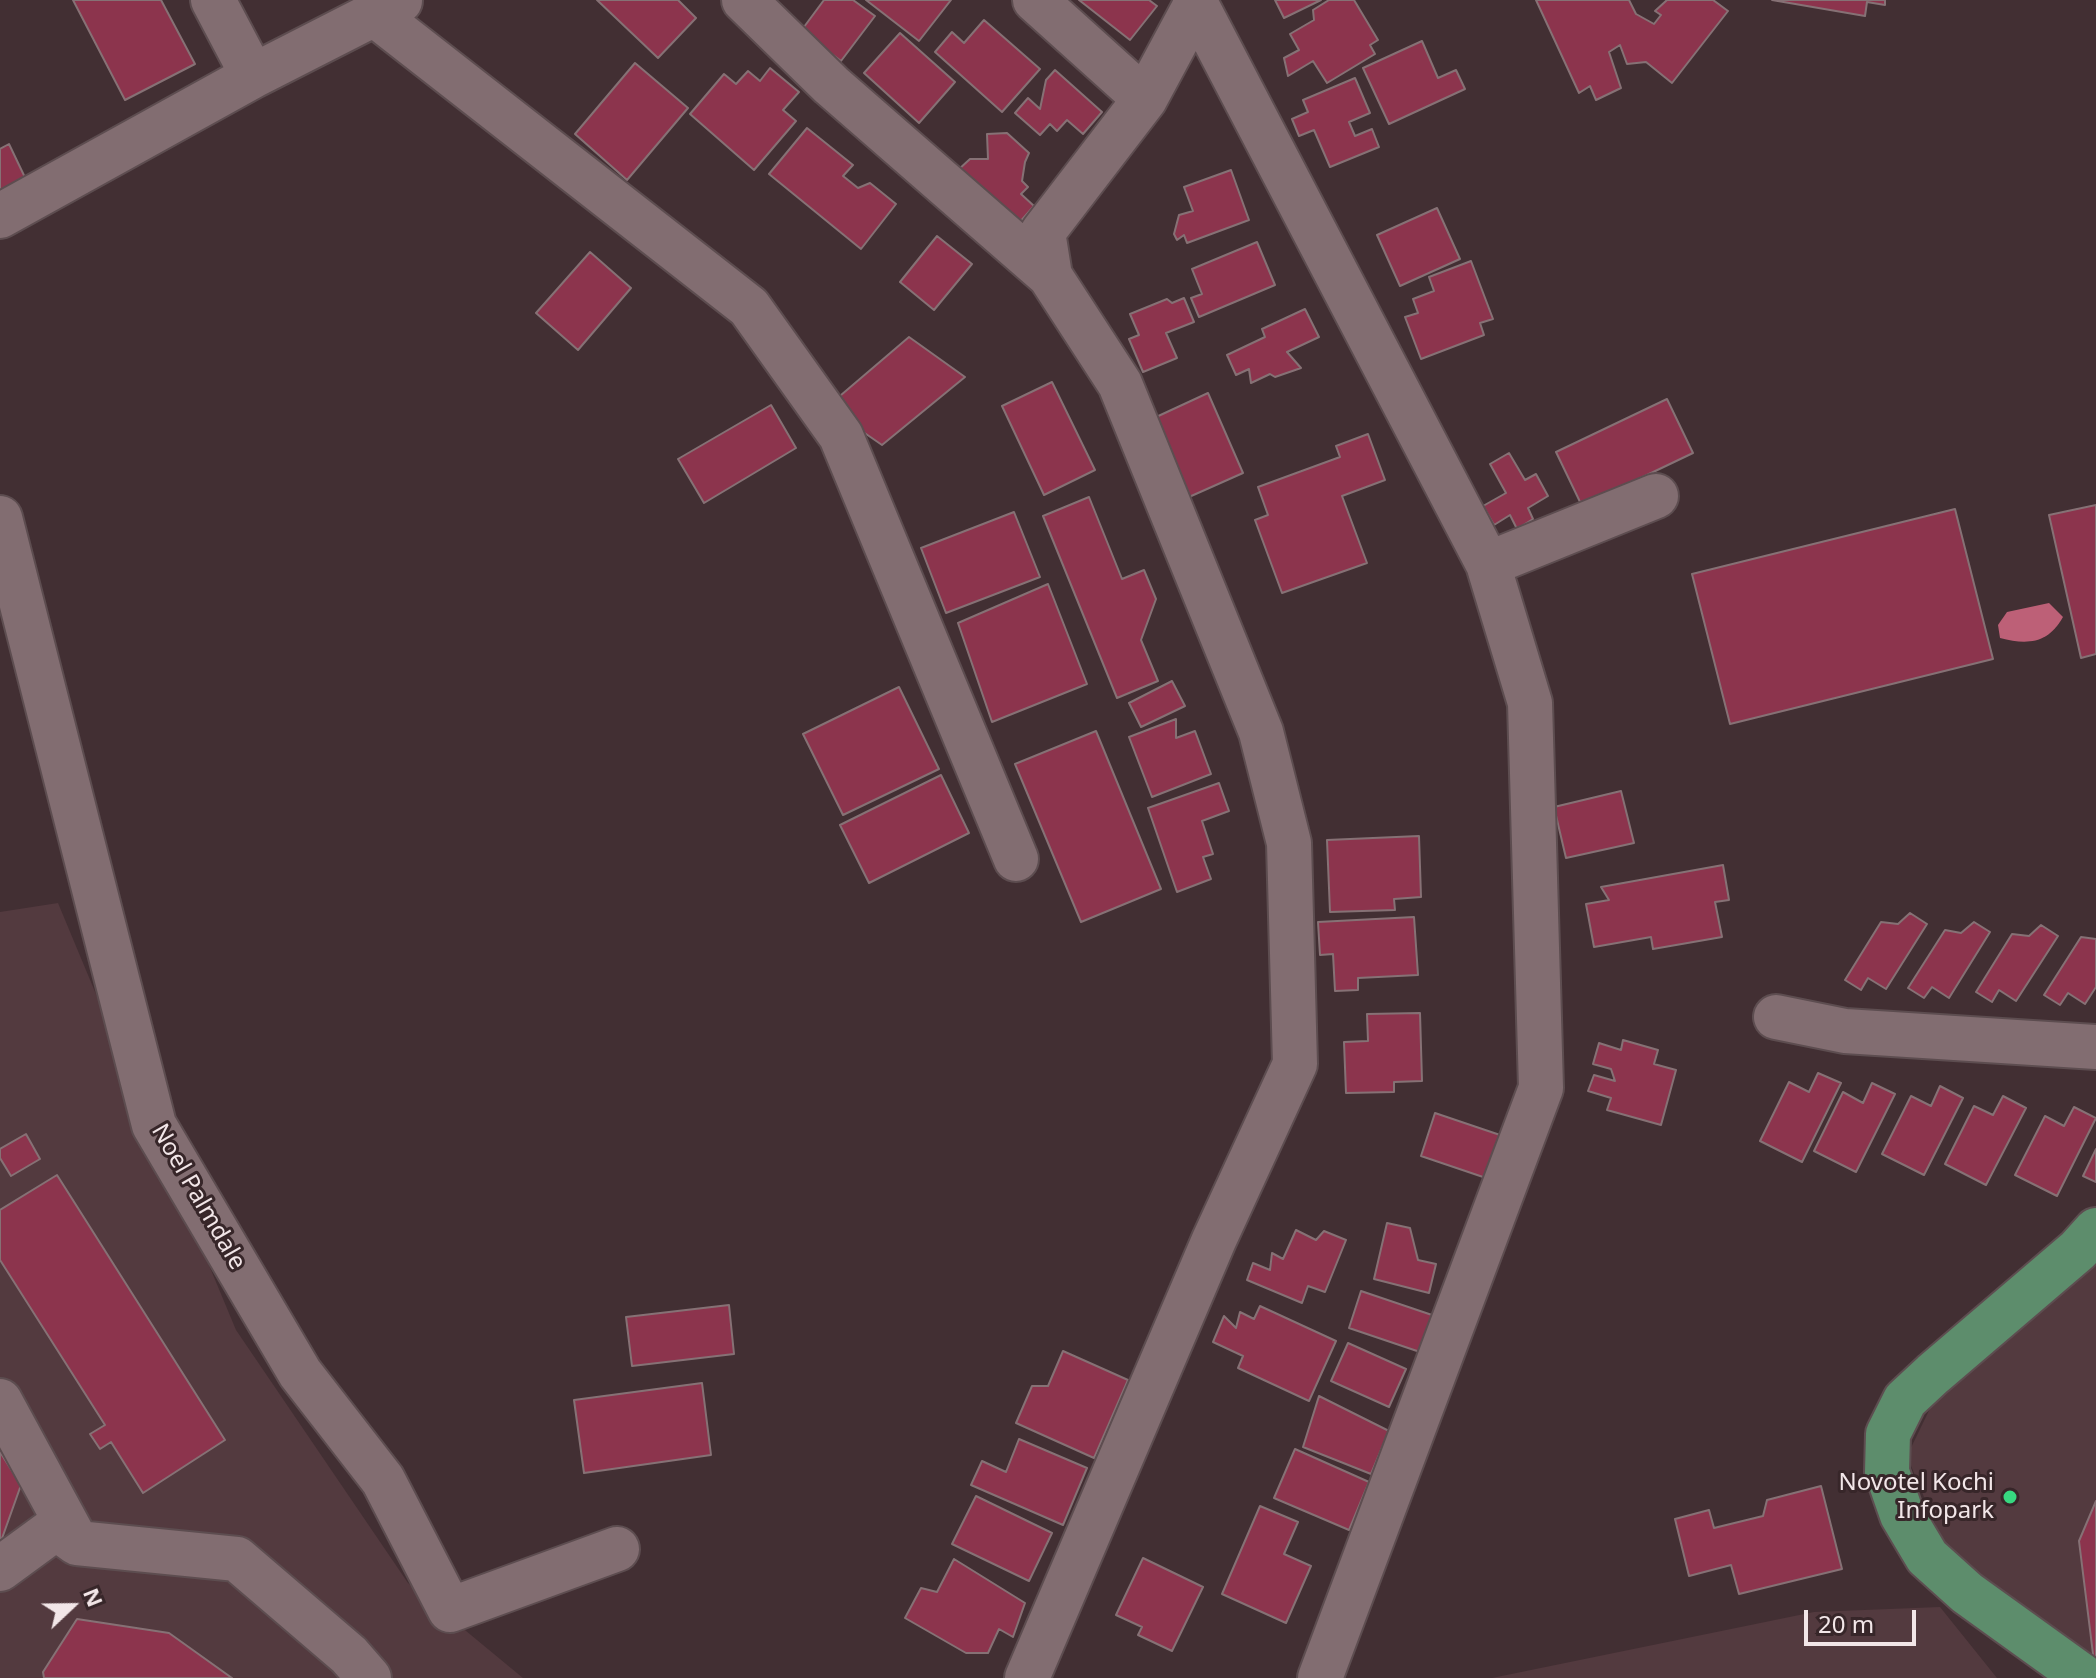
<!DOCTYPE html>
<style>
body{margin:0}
#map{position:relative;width:2096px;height:1678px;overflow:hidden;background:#422f33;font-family:"Noto Sans",sans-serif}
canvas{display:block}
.north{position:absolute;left:32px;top:1566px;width:80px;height:80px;-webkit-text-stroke:6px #372629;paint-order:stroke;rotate:68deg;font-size:22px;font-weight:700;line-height:32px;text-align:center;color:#f2e6e8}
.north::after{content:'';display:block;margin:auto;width:28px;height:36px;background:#f2e6e8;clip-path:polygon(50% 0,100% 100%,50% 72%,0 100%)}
.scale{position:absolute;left:1804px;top:1610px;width:112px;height:36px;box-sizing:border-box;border:4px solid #f2e6e8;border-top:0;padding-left:10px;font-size:24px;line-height:28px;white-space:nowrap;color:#f2e6e8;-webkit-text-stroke:6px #372629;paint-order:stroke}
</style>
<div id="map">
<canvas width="2096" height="1678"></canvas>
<div class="north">N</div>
<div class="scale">20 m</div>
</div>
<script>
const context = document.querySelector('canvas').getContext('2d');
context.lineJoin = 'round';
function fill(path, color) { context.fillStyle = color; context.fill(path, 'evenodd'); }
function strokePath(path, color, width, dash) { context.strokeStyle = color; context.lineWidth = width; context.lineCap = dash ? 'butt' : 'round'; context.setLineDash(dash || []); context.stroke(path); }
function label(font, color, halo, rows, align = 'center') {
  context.font = font + ' "Noto Sans",sans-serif'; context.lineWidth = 6; context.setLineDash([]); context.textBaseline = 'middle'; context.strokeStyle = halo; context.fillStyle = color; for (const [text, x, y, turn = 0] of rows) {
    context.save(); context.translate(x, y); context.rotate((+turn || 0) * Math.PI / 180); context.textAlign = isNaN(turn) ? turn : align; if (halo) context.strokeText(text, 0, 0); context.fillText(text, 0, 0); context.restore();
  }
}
fill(new Path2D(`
 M 58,903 L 236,1330 L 408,1583 L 523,1678 L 0,1678 L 0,912 Z
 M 2096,1265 L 2096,1678 L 2068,1678 L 1941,1538 L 1907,1456 L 1937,1394 Z
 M 1940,1607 L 1997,1678 L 1492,1678 L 1814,1612 Z`), '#533a3f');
fill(new Path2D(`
 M 2049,603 L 2063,617 C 2048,644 2027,645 2000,638 L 1998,625 L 2007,612 Z`), '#bd6077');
const building = new Path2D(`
 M 73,0 L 161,0 L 195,64 L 125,100 Z
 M 597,0 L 678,0 L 696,18 L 658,58 Z
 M 824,0 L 853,0 L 875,16 L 841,61 L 801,31 Z
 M 866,0 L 951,0 L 919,41 Z
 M 1079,0 L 1149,0 L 1157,6 L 1130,40 Z
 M 1275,0 L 1321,0 L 1284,18 Z
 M 1329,0 L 1354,0 L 1378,40 L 1370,45 L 1375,54 L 1327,83 L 1313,61 L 1288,76 L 1284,58 L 1299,50 L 1290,34 L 1314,20 L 1313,10 Z
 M 1536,0 L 1629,0 L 1636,14 L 1654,24 L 1661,15 L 1655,11 L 1667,0 L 1713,0 L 1728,11 L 1672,83 L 1646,62 L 1627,64 L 1620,45 L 1609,52 L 1621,88 L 1596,100 L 1590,86 L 1579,93 Z
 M 1772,0 L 1885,0 L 1885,5 L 1867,2 L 1865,16 Z
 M 984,20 L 1040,69 L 1002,112 L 935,52 L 952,32 L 964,43 Z
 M 900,33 L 955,82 L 919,123 L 864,73 Z
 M 1422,41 L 1438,78 L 1456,70 L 1465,89 L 1389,124 L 1363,68 Z
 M 635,63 L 688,108 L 627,180 L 575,134 Z
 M 770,68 L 799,92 L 783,110 L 796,121 L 754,170 L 690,114 L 724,74 L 736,84 L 748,71 L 760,81 Z
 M 1055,70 L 1102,112 L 1083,134 L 1067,120 L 1057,131 L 1050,124 L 1040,135 L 1015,113 L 1028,98 L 1040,109 L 1046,80 Z
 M 1355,78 L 1370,113 L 1349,122 L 1355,136 L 1372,129 L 1379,147 L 1330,167 L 1314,130 L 1299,136 L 1292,119 L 1308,112 L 1303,100 Z
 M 807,128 L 853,165 L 843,176 L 858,188 L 870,183 L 896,204 L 861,249 L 769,174 Z
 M 1007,133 L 1029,153 L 1025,162 L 1022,181 L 1028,187 L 1021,194 L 1034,206 L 1019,223 L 958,170 L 970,159 L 988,159 L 987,134 Z
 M 9,144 L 31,190 L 0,205 L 0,149 Z
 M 1231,170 L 1249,220 L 1187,243 L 1184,235 L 1177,240 L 1174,234 L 1179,215 L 1193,211 L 1184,187 Z
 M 1437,208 L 1460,259 L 1400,286 L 1377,235 Z
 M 937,236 L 972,264 L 934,310 L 900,282 Z
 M 1257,242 L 1275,285 L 1199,317 L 1191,298 L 1202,294 L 1192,269 Z
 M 590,252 L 631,288 L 578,350 L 536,313 Z
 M 1471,261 L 1493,319 L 1480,323 L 1484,335 L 1421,359 L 1405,317 L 1418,313 L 1413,299 L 1434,291 L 1429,277 Z
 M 1184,298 L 1194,322 L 1166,333 L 1177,358 L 1143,372 L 1129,339 L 1139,335 L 1130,314 L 1167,299 L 1172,303 Z
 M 1305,309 L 1319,337 L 1287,352 L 1301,368 L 1275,377 L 1270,374 L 1251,383 L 1249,369 L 1236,375 L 1227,355 L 1265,337 L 1262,329 Z
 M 909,337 L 965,377 L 882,445 L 827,407 Z
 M 1052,382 L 1095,470 L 1044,495 L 1002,406 Z
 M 1208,393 L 1243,473 L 1189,497 L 1154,418 Z
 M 1667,399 L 1693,453 L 1582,506 L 1556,452 Z
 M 771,405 L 796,448 L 704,503 L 678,459 Z
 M 1368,434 L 1385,480 L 1342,496 L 1367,563 L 1282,593 L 1255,520 L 1268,515 L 1258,487 L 1340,457 L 1336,446 Z
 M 1509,453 L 1525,480 L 1536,474 L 1548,496 L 1528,508 L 1533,519 L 1517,529 L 1510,515 L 1494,525 L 1483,506 L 1506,493 L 1490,464 Z
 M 1089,497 L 1122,579 L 1144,570 L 1156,599 L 1141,640 L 1158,681 L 1117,698 L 1043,516 Z
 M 2096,505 L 2096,654 L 2081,658 L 2049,515 Z
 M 1955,509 L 1993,659 L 1730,724 L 1692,574 Z
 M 1014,512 L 1040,577 L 946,613 L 921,548 Z
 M 1048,584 L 1087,684 L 992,722 L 958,623 Z
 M 1172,681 L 1185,706 L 1141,727 L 1129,703 Z
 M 899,687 L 939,769 L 843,815 L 803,734 Z
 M 1176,719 L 1176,738 L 1195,731 L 1211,774 L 1152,797 L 1129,737 Z
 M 1096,731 L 1161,889 L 1081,922 L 1015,764 Z
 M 941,775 L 969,833 L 869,883 L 840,825 Z
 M 1219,783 L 1229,811 L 1202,821 L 1213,854 L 1203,857 L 1211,879 L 1177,892 L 1148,808 Z
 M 1621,791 L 1634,843 L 1566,858 L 1554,807 Z
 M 1419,836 L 1421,897 L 1394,899 L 1395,910 L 1330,912 L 1327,840 Z
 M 1723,865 L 1729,900 L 1715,902 L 1722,937 L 1653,949 L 1651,937 L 1594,947 L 1586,904 L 1609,900 L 1601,887 Z
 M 1910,913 L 1927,924 L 1886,989 L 1868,978 L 1861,990 L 1845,980 L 1881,922 L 1898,924 Z
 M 1414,917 L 1418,975 L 1358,978 L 1358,990 L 1335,991 L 1333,954 L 1320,955 L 1318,922 Z
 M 1974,922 L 1990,932 L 1949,998 L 1932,987 L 1924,998 L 1908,988 L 1945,930 L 1961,933 Z
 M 2041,925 L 2058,936 L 2016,1001 L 1999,990 L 1992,1002 L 1976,992 L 2012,934 L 2029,936 Z
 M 2081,937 L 2096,939 L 2096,987 L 2085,1004 L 2068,993 L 2060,1005 L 2044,995 Z
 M 1420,1013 L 1422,1081 L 1394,1082 L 1394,1092 L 1346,1093 L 1344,1042 L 1368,1041 L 1367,1014 Z
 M 1623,1040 L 1658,1050 L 1654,1064 L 1676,1070 L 1661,1125 L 1607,1110 L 1611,1098 L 1588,1091 L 1594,1075 L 1615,1081 L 1611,1069 L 1593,1064 L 1599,1043 L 1621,1050 Z
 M 1818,1073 L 1841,1083 L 1802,1162 L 1760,1141 L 1789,1082 L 1809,1092 Z
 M 1872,1083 L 1895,1094 L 1856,1172 L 1814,1151 L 1843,1092 L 1863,1103 Z
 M 1940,1086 L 1963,1098 L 1924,1175 L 1882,1154 L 1911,1096 L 1931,1106 Z
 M 2003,1096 L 2026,1108 L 1986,1185 L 1945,1164 L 1974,1106 L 1993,1115 Z
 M 2074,1107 L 2096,1118 L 2057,1196 L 2015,1175 L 2045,1116 L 2064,1126 Z
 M 1435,1113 L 1503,1136 L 1489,1179 L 1421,1156 Z
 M 26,1134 L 40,1159 L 11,1176 L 0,1158 L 0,1149 Z
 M 2096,1149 L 2096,1182 L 2083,1176 Z
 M 57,1175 L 225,1440 L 143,1493 L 111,1442 L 100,1449 L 90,1434 L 105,1425 L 0,1260 L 0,1210 Z
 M 1387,1223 L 1410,1228 L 1418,1260 L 1436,1264 L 1429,1293 L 1374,1279 Z
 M 1296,1230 L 1316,1240 L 1324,1231 L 1346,1240 L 1325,1292 L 1308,1286 L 1302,1303 L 1247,1280 L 1253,1263 L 1270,1270 L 1272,1253 L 1283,1259 Z
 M 1361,1291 L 1432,1315 L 1420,1352 L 1349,1328 Z
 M 729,1305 L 734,1354 L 632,1366 L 626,1317 Z
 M 1260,1306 L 1336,1341 L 1309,1401 L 1238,1368 L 1243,1356 L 1213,1342 L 1224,1316 L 1236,1328 L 1240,1312 L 1254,1319 Z
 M 1348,1343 L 1406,1369 L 1389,1407 L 1331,1381 Z
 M 1063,1351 L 1128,1380 L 1094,1458 L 1016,1423 L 1032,1386 L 1048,1386 Z
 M 702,1383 L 711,1455 L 584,1473 L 574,1400 Z
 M 1319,1396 L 1389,1431 L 1371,1474 L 1303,1447 Z
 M 1019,1439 L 1087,1468 L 1063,1525 L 971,1485 L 982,1461 L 1006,1472 Z
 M 1295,1449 L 1369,1482 L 1349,1530 L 1274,1498 Z
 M 0,1452 L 21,1485 L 0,1544 Z
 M 1821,1486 L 1842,1569 L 1739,1594 L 1731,1565 L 1689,1576 L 1675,1519 L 1709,1510 L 1714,1528 L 1763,1516 L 1767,1500 Z
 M 976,1496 L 1052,1533 L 1029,1581 L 952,1544 Z
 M 2096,1501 L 2096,1678 L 2079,1541 Z
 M 1260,1506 L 1298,1522 L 1284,1554 L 1311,1566 L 1286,1623 L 1222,1594 Z
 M 1143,1558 L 1203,1587 L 1172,1651 L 1138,1635 L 1142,1627 L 1116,1615 Z
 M 954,1559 L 1025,1603 L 1013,1637 L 999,1629 L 988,1653 L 966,1653 L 905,1618 L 921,1588 L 937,1592 Z
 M 77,1619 L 169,1633 L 232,1678 L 44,1678 L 43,1672 Z`);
fill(building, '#8c344d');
strokePath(building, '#867175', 2);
const minor = new Path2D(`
 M 213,0 L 253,76
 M 744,0 L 831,85 L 1050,276 L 1120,384 L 1261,732 L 1289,843 L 1295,1064 L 1214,1240 L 1027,1678
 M 1035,0 L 1145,99
 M 1195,0 L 1196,4 L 1488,564 L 1530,703 L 1541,1088 L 1320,1678
 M 374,14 L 749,307 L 841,436 L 1016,859
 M 0,216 L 253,76 L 400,1
 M 1050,276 L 1043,232 L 1145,99 L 1196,4
 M 0,518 L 154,1125 L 300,1373 L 383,1480 L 450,1610 L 617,1549
 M 1488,564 L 1656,496
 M 1776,1017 L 1845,1031 L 2096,1047
 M 0,1401 L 77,1543
 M 0,1569 L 56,1528 L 77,1543 L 237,1559 L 349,1655 L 369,1678`);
const major = new Path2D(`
 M 2085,1678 L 1967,1593 L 1927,1557 L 1902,1515 L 1887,1472 L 1888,1434 L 1905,1400 L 1933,1374 L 2078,1250 L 2096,1230`);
strokePath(minor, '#5d4d50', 48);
strokePath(major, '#5d4d50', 48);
strokePath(minor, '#826d71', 44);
strokePath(major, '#5d8d6c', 44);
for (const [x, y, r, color] of [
 [2010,1497,8,"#37d880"]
]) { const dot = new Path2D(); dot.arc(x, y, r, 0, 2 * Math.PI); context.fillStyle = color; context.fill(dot); strokePath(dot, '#372629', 3); }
label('24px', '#f2e6e8', '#372629', [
 ["Noel Palmdale",198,1197,60]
]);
label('24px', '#f2e6e8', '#372629', [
 ["Novotel Kochi",1994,1483],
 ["Infopark",1994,1511]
], 'right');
</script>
